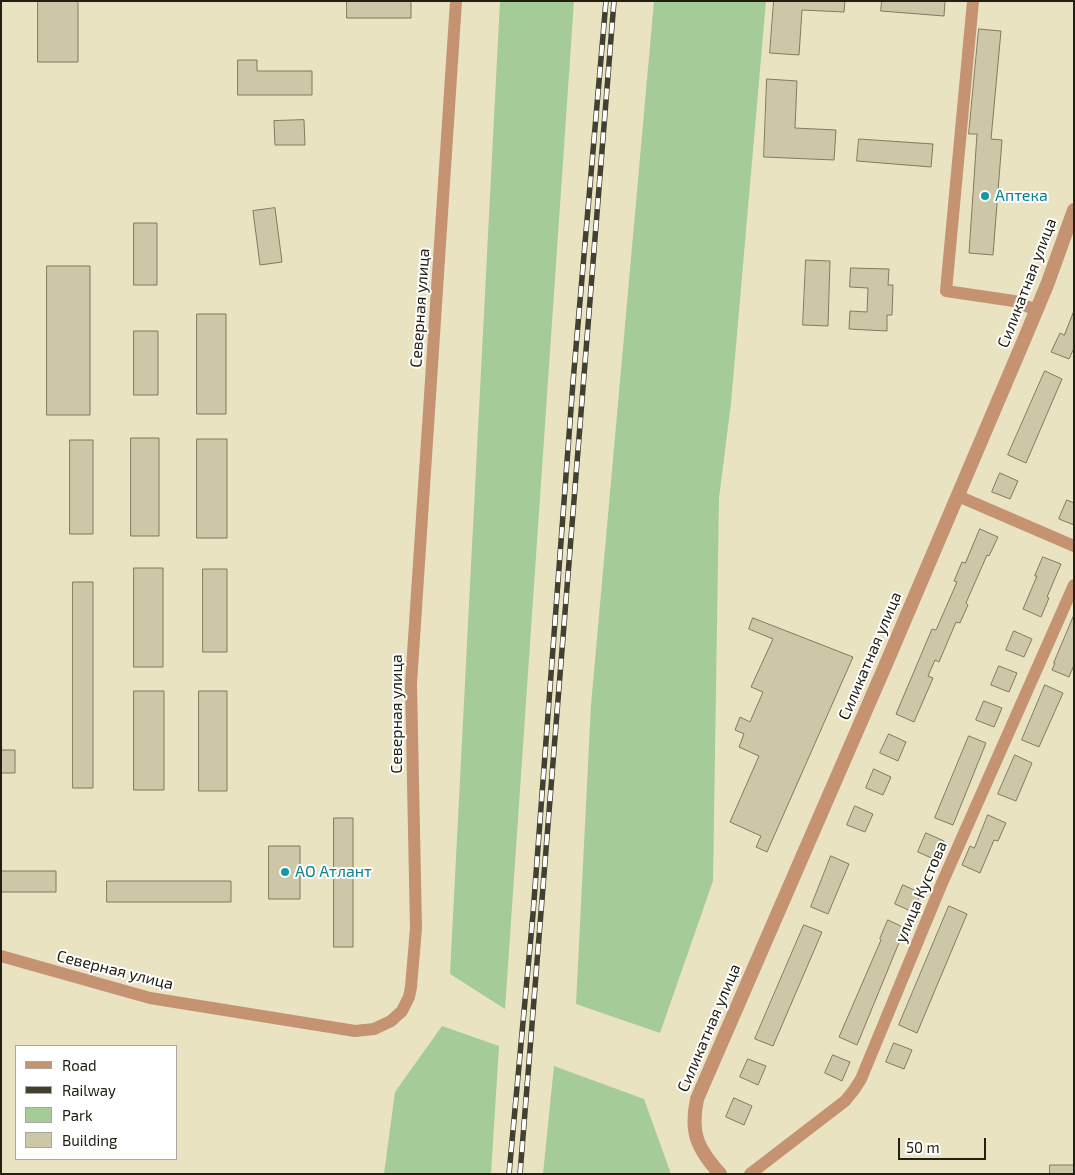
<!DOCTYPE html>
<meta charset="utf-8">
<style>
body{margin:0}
#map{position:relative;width:1075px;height:1175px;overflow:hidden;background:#e9e3c1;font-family:"Exo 2",sans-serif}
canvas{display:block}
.frame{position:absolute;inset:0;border:2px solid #222013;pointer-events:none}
.legend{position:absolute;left:15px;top:1045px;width:162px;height:115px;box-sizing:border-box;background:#fff;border:1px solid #a7a6a1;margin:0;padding:6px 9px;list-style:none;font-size:15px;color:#222013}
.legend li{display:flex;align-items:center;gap:10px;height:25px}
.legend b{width:25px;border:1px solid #a7a6a1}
.scale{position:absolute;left:898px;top:1138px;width:88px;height:22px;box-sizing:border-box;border:2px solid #222013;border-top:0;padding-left:6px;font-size:15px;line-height:18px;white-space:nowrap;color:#222013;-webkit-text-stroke:4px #fff;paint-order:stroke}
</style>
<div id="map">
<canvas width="1075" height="1175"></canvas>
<div class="frame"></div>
<ul class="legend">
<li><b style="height:6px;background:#c59272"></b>Road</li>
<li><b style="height:6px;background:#434030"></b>Railway</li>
<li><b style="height:14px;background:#a5cc98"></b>Park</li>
<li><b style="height:14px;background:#cdc7a7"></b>Building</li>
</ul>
<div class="scale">50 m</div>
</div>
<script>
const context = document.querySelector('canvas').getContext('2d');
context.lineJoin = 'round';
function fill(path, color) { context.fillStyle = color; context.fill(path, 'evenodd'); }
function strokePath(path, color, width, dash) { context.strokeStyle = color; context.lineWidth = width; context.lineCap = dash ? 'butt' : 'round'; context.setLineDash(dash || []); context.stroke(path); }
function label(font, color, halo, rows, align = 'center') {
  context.font = font + ' "Exo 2",sans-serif'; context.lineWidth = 4; context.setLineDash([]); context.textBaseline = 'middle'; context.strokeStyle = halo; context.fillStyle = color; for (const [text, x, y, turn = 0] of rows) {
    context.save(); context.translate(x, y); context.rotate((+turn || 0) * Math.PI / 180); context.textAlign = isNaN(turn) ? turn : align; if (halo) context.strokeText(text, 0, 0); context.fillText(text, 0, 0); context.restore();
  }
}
fill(new Path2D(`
 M 500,1 L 574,1 L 505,1009 L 450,974 Z
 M 654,1 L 766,1 L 731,403 L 719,498 L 713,881 L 660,1033 L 576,1004 L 591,705 Z
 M 442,1026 L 499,1046 L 491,1174 L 384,1174 L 395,1092 Z
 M 554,1066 L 644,1099 L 671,1174 L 543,1174 Z`), '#a5cc98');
const building = new Path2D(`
 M 38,1 L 78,1 L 78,62 L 38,62 Z
 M 347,1 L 411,1 L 411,18 L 347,18 Z
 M 774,1 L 845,1 L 844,12 L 802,10 L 799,55 L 770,53 Z
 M 882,1 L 945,1 L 944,16 L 881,11 Z
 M 979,29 L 1001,31 L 991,139 L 1002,140 L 993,255 L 969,253 L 977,134 L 969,134 Z
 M 238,60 L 257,60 L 257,71 L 312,71 L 312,95 L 238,95 Z
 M 767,79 L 797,81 L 795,128 L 836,130 L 834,160 L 764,157 Z
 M 304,120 L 305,145 L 275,145 L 274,121 Z
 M 859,139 L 933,144 L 931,167 L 857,161 Z
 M 275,208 L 282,262 L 260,265 L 253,211 Z
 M 134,223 L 157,223 L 157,285 L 134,285 Z
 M 806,260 L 830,261 L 828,326 L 803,325 Z
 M 47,266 L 90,266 L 90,415 L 47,415 Z
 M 851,268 L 889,269 L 888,285 L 893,285 L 892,315 L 887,315 L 887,331 L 849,329 L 850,311 L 867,312 L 868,288 L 850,287 Z
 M 1074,311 L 1074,348 L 1069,359 L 1051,352 L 1060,333 L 1064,335 Z
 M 197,314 L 226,314 L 226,414 L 197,414 Z
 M 134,331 L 158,331 L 158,395 L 134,395 Z
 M 1045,371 L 1062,379 L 1026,463 L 1008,455 Z
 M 131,438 L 159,438 L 159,536 L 131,536 Z
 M 197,439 L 227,439 L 227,538 L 197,538 Z
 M 70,440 L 93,440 L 93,534 L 70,534 Z
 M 1000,473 L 1018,481 L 1010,499 L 992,492 Z
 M 1067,500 L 1074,503 L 1074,525 L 1059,519 Z
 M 980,529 L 998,537 L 989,556 L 987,555 L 966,603 L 968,605 L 960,623 L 956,622 L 939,662 L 935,660 L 928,676 L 933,678 L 914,722 L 896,714 L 932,629 L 936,630 L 957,582 L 954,581 L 962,562 L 965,563 Z
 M 1043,557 L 1061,564 L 1047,597 L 1049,598 L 1041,617 L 1023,609 L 1037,576 L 1035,576 Z
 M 134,568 L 163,568 L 163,667 L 134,667 Z
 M 203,569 L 227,569 L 227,652 L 203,652 Z
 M 73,582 L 93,582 L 93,788 L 73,788 Z
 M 1074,615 L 1074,665 L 1069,677 L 1052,670 L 1055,663 L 1054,663 Z
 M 753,618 L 853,657 L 767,852 L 756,847 L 761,836 L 730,822 L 759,756 L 739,747 L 744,734 L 735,730 L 740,717 L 750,722 L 763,692 L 751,687 L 773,639 L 749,629 Z
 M 1014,631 L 1032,639 L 1024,657 L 1006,650 Z
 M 999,666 L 1017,673 L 1009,692 L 991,685 Z
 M 1045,685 L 1063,693 L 1039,747 L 1022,740 Z
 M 134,691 L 164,691 L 164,790 L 134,790 Z
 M 199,691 L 227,691 L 227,791 L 199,791 Z
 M 984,701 L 1002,708 L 994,727 L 976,720 Z
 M 889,734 L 906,742 L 898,761 L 880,753 Z
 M 969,736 L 986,743 L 953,825 L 935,818 Z
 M 1,750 L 15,750 L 15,773 L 1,773 Z
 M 1015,755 L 1032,763 L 1016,801 L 998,794 Z
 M 874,769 L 891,777 L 883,795 L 866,788 Z
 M 855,806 L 873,814 L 865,832 L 847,825 Z
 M 988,815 L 1006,823 L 998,841 L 994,840 L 980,873 L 962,865 L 970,846 L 974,848 Z
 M 334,818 L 353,818 L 353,947 L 334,947 Z
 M 926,833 L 944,841 L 936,860 L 918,852 Z
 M 269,846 L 300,846 L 300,899 L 269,899 Z
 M 831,856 L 849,864 L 828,914 L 811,907 Z
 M 1,871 L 56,871 L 56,892 L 1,892 Z
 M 107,881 L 231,881 L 231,902 L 107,902 Z
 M 903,885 L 921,893 L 913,912 L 895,904 Z
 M 949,906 L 967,914 L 917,1033 L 899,1025 Z
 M 888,920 L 905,928 L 857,1045 L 839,1037 L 881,940 L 880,939 Z
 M 804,925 L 822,932 L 773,1046 L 755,1039 Z
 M 894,1043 L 912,1050 L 904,1069 L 886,1062 Z
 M 833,1055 L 850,1062 L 842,1081 L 825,1073 Z
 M 748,1059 L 766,1066 L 758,1085 L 740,1077 Z
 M 734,1098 L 752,1106 L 744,1125 L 726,1117 Z
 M 1050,1165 L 1074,1165 L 1074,1174 L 1050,1174 Z`);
fill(building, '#cdc7a7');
strokePath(building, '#807b5d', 1);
strokePath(new Path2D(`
 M 973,1 L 946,291 L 1014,301 L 1036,310
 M 958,496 L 1074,546
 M 1,956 L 150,998 L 355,1031 L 374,1029 L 391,1021 L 402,1011 L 409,997 L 411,987 L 416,928 L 411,684 L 456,1
 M 750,1174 L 845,1101 L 854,1090 L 861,1079 L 942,883 L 1074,585`), '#c59272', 12);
strokePath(new Path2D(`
 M 720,1174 C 697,1148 690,1133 697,1099 L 886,664 L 1024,340 L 1047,285 L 1074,210`), '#c59272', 14);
const rail = new Path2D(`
 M 509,1174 L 533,914 L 573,382 L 606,1
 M 520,1174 L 614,1`);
strokePath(rail, '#434030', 5.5);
strokePath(rail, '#fff', 4, [11]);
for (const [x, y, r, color] of [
 [985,196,5,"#0f9aa8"],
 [285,872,5,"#0f9aa8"]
]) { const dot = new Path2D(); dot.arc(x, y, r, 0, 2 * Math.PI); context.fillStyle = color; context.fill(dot); strokePath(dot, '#fff', 2); }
label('16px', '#0d838f', '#fff', [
 ["Аптека",995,196],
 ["АО Атлант",295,872]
], 'left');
label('16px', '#222013', '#fff', [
 ["Силикатная улица",1027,283,-69],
 ["Северная улица",420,308,-86],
 ["Силикатная улица",870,656,-67],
 ["Северная улица",397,714,-90],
 ["улица Кустова",921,892,-67],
 ["Северная улица",115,970,14],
 ["Силикатная улица",709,1028,-67]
]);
</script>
